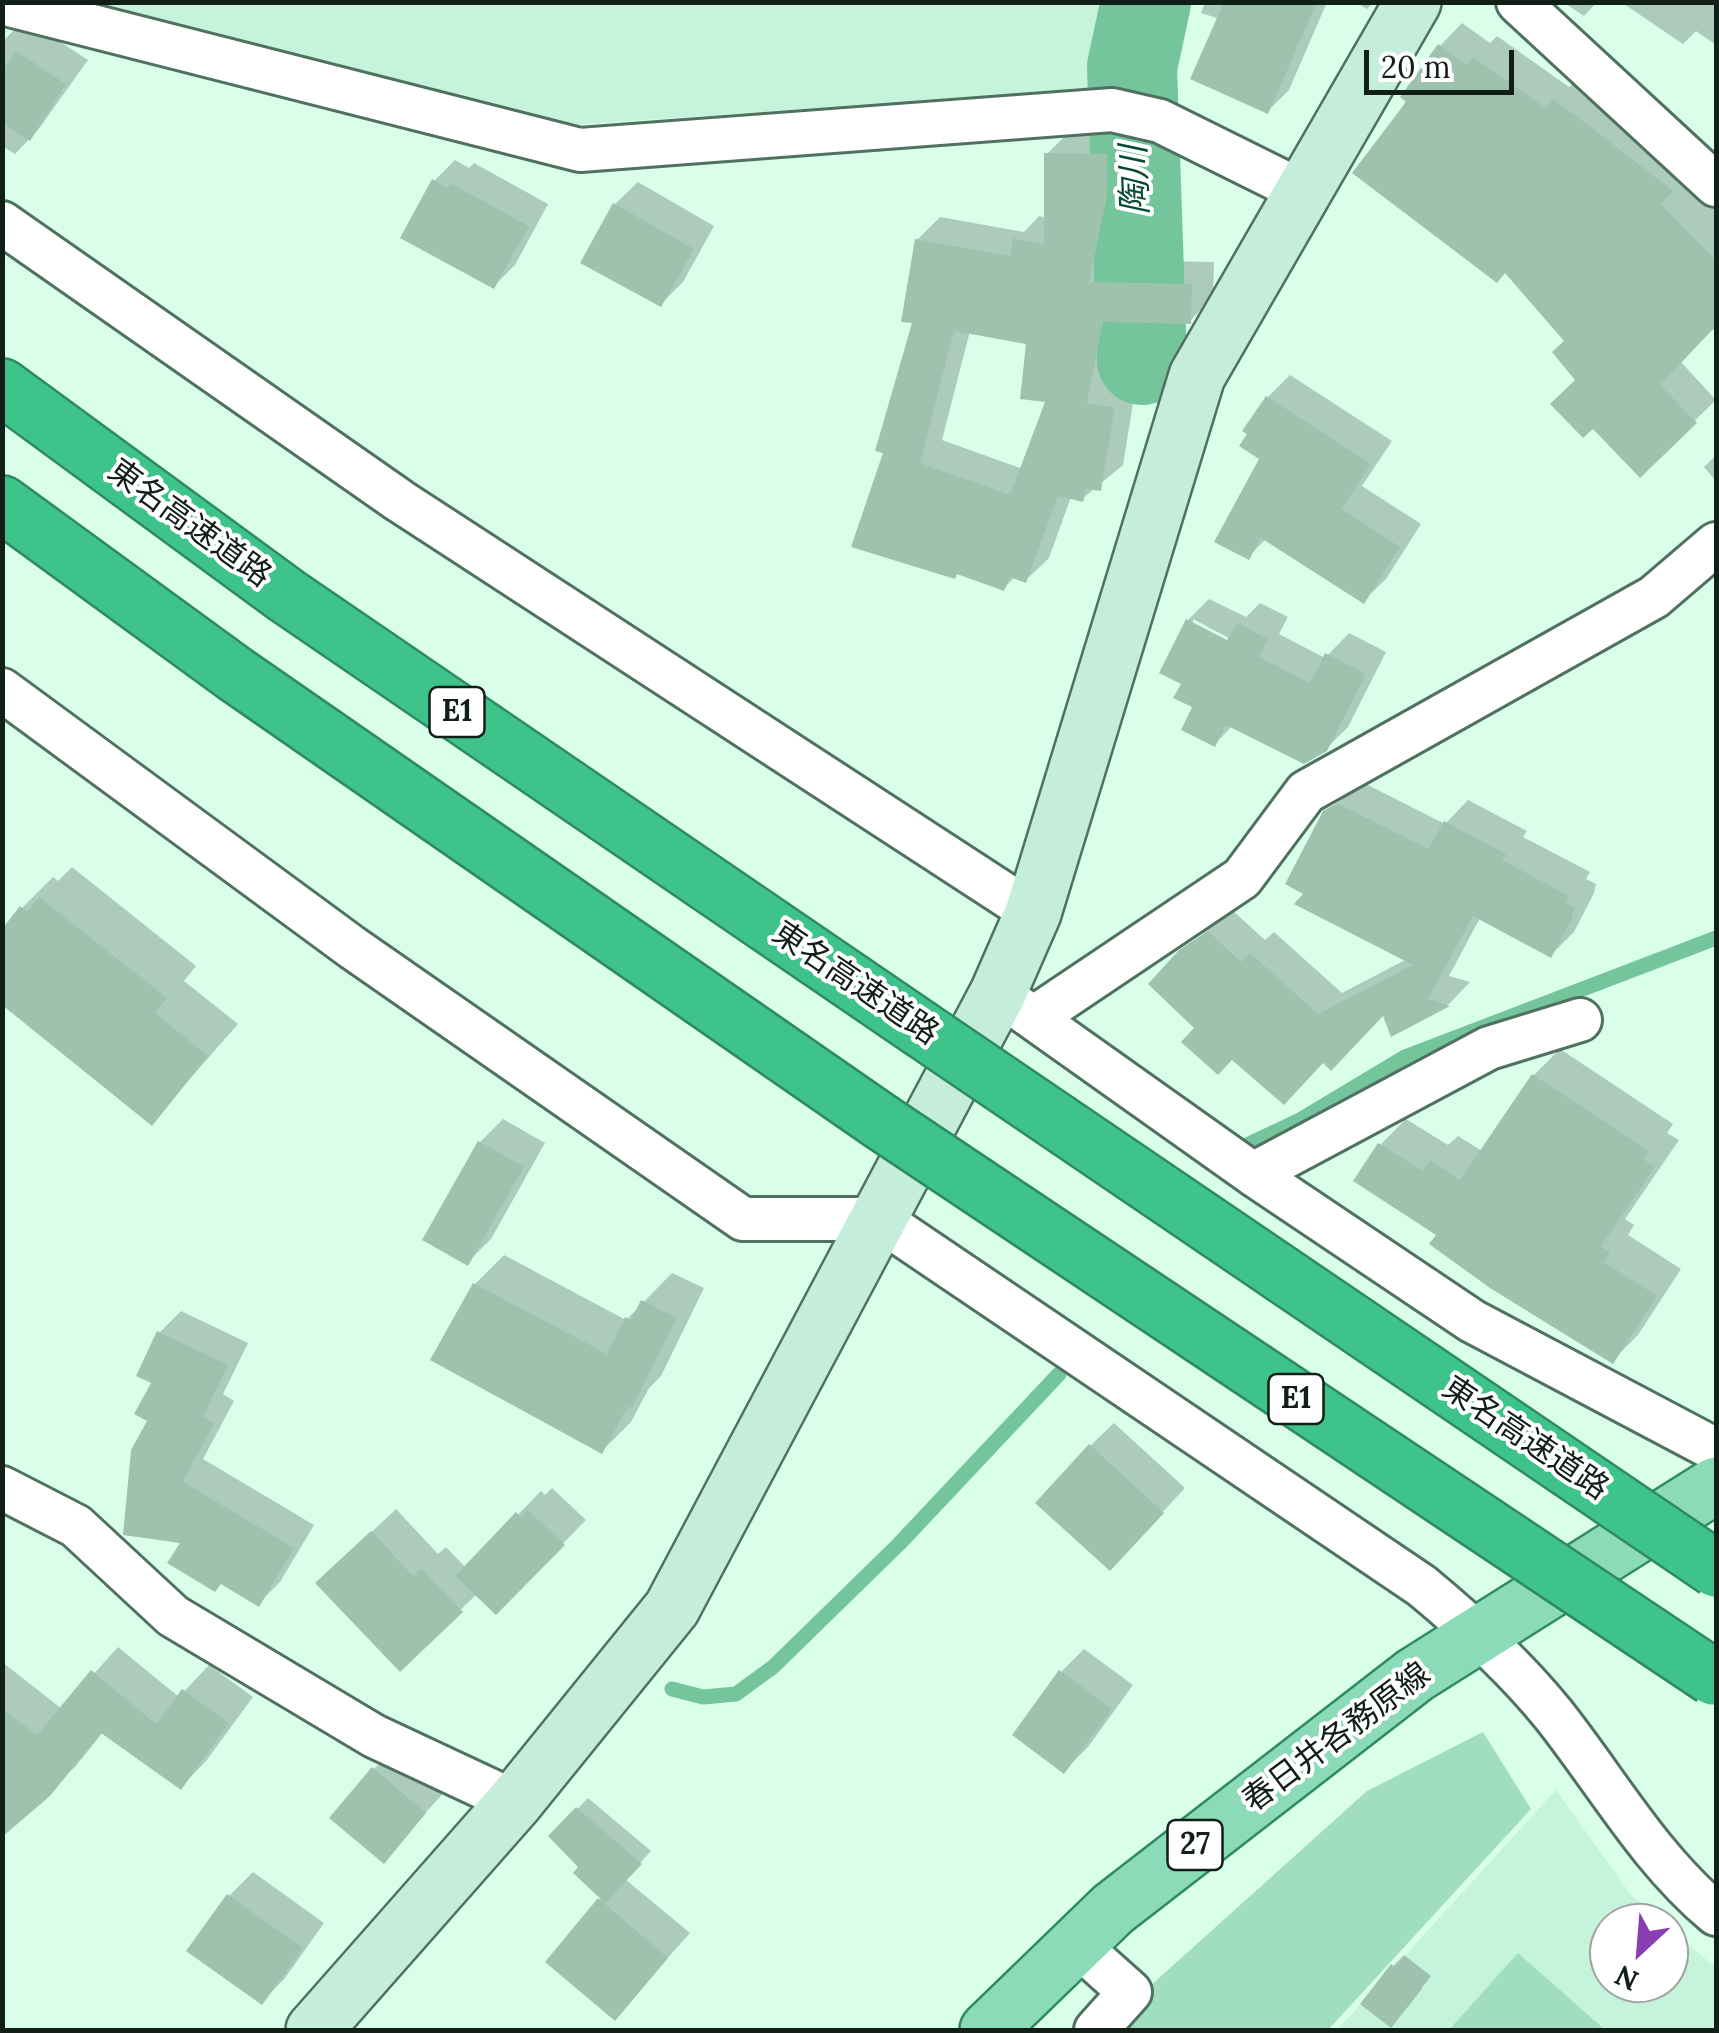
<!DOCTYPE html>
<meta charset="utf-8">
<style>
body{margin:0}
#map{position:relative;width:1719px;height:2033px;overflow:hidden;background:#d9fee9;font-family:Lora,serif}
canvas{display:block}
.frame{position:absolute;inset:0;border:5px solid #111f18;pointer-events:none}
.north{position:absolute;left:1589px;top:1903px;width:100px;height:100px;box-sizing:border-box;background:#fff;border:2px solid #a0a5a3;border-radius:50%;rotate:206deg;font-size:28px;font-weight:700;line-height:40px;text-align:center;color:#111f18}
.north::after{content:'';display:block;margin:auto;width:35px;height:45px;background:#883fb1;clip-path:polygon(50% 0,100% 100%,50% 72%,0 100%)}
.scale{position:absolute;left:1364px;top:50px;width:150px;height:45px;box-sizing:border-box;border:5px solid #111f18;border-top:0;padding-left:12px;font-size:30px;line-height:35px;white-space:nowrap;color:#111f18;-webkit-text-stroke:8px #fff;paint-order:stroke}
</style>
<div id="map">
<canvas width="1719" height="2033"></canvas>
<div class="frame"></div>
<div class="north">N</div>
<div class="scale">20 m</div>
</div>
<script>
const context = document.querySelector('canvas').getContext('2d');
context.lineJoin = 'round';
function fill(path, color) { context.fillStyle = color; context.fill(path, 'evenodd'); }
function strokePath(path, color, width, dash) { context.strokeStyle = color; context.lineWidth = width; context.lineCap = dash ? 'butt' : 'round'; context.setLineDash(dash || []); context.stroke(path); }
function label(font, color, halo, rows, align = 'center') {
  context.font = font + ' Lora,"Noto Sans JP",serif'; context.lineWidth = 8; context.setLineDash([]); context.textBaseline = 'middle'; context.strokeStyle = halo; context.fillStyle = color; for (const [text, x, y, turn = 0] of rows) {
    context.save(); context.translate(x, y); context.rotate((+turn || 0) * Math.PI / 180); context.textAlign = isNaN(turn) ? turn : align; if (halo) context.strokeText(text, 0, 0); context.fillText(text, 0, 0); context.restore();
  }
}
fill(new Path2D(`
 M 84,3 L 1135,3 L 1124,88 L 567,125 Z
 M 1556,1790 L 1631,1895 L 1664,1923 L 1609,1923 L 1609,1983 L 1669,1983 L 1669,1928 L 1716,1968 L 1716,2030 L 1337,2030 Z`), '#c6f3db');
fill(new Path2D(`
 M 1483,1732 L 1531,1809 L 1328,2030 L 1109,2030 L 1140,1995 L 1367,1791 Z
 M 1518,1953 L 1605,2030 L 1449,2030 Z`), '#a0debd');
fill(new Path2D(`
 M 1205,2 L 1327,2 L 1289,90 L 1268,111 L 1220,19 L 1201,13 Z
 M 1355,2 L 1374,2 L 1367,9 Z
 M 1563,2 L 1597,2 L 1584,16 Z
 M 1621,2 L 1716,2 L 1716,45 L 1696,31 L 1683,44 Z
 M 25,19 L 88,60 L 38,130 L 15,154 L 2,146 L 2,42 Z
 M 1462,23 L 1490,43 L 1497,36 L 1569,87 L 1577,79 L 1716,177 L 1716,332 L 1712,328 L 1680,361 L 1716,400 L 1640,474 L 1578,379 L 1567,340 L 1506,270 L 1360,175 L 1440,46 Z
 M 1070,131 L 1129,132 L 1129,172 L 1110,260 L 1214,262 L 1213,298 L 1190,321 L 1121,320 L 1109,380 L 1136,385 L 1123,465 L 1082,499 L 1071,497 L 1049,558 L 1026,580 L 1015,577 L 1004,588 L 886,451 L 915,321 L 917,240 L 940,217 L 1024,232 L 1039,216 L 1047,218 L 1047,154 ZM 970,331 L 1029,342 L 1048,400 L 1023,469 L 942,440 Z
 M 455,160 L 469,168 L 474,163 L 548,204 L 515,265 L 494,286 L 434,181 Z
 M 638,182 L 714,226 L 683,282 L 661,304 L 583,262 L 615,204 Z
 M 1290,375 L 1392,441 L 1362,486 L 1421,524 L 1386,579 L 1363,601 L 1266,539 L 1249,556 L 1268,397 Z
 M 1716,455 L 1716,481 L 1704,467 Z
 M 1209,599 L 1246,617 L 1260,603 L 1288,617 L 1279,634 L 1325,658 L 1349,633 L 1386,652 L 1348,727 L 1326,749 L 1233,725 L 1215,744 L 1184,683 L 1188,620 ZM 1193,619 L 1240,644 L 1237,648 L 1193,625 Z
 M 1362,782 L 1445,824 L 1468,800 L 1527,831 L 1523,837 L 1590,872 L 1586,879 L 1596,884 L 1594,893 L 1574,932 L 1551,955 L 1480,918 L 1449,976 L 1470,982 L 1449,1004 L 1393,1033 L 1384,1012 L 1324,1060 L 1197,1028 L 1181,952 L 1232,910 L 1265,940 L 1274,932 L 1342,993 L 1407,959 L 1307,894 L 1325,813 Z
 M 72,867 L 196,966 L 184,981 L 238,1024 L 152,1122 L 22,908 L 53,877 L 58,881 Z
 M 1560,1049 L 1673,1124 L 1667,1133 L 1679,1140 L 1625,1219 L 1634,1225 L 1628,1235 L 1681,1269 L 1638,1335 L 1612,1361 L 1439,1234 L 1380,1145 L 1406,1119 L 1448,1145 L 1458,1136 L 1482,1151 L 1534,1075 Z
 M 503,1119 L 545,1143 L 491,1239 L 468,1262 L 480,1142 Z
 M 504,1255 L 626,1320 L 672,1273 L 704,1288 L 661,1376 L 649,1388 L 631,1422 L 602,1451 L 475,1284 Z
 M 181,1311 L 248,1343 L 223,1394 L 234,1401 L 203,1459 L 314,1525 L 280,1582 L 258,1604 L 184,1541 L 150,1420 L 159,1333 Z
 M 1114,1423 L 1185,1488 L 1133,1544 L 1090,1446 Z
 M 552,1488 L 586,1520 L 496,1612 L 477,1594 L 400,1668 L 342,1560 L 396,1509 L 438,1554 L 446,1547 L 466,1568 L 541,1491 L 545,1495 Z
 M 118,1647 L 179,1697 L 209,1665 L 253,1697 L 206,1761 L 181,1787 L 104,1731 L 75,1767 L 2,1834 L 2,1662 L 62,1709 Z
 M 1084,1649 L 1133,1685 L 1088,1747 L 1064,1771 L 1061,1672 Z
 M 397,1746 L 448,1788 L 383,1860 L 374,1769 Z
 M 588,1798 L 651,1851 L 625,1879 L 690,1933 L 615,2017 L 548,1962 L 602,1897 L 581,1867 L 551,1836 Z
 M 253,1872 L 324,1923 L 285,1978 L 262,2002 L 190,1951 L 229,1896 Z
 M 1404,1955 L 1431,1976 L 1401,2014 L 1393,1966 Z`), '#0003');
strokePath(new Path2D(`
 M 1232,1152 L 1300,1120 L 1405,1057 L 1716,938
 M 672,1689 L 703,1697 L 736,1694 L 773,1667 L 899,1544 L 1059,1374`), '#74c59c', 15);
strokePath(new Path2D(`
 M 1142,360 L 1132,67 L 1146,2`), '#74c59c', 90);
fill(new Path2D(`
 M 1224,2 L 1317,2 L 1268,114 L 1190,79 Z
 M 1438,44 L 1467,65 L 1473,57 L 1546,108 L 1553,99 L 1592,128 L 1673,191 L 1661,204 L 1716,261 L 1716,326 L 1660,385 L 1697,423 L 1640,478 L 1593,429 L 1583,438 L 1550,404 L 1575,380 L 1552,352 L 1564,341 L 1505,273 L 1497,283 L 1352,173 L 1406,102 L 1400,97 Z
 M 16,51 L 66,84 L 30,141 L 2,123 L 2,72 Z
 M 1044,153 L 1107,154 L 1107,196 L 1089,282 L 1192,284 L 1191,324 L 1103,322 L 1087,403 L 1115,407 L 1101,491 L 1086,489 L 1083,502 L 1058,496 L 1026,583 L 1010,577 L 1004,591 L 957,574 L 955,579 L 851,547 L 883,453 L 875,451 L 912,323 L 901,322 L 915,239 L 1010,256 L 1013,238 L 1044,245 ZM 954,331 L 1026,344 L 1020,399 L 1045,402 L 1010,495 L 920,463 Z
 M 432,179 L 447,188 L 450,183 L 529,226 L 494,289 L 400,238 Z
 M 613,203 L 694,249 L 661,307 L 580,263 Z
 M 1266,396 L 1371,464 L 1342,509 L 1400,547 L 1364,604 L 1261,538 L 1249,560 L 1214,542 L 1259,459 L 1239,446 L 1247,434 L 1242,431 Z
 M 1186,619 L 1227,640 L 1237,623 L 1268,639 L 1259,657 L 1310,683 L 1325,653 L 1366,674 L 1327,751 L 1304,764 L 1226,725 L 1215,747 L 1181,730 L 1192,707 L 1173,698 L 1181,684 L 1159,673 Z
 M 1337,803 L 1428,849 L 1444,821 L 1506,854 L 1502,860 L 1569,896 L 1565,902 L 1574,907 L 1572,919 L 1551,958 L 1473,916 L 1428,999 L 1450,1006 L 1391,1037 L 1383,1016 L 1331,1071 L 1323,1063 L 1284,1105 L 1232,1060 L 1218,1075 L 1181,1042 L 1194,1028 L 1148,984 L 1179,950 L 1208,931 L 1241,962 L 1250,953 L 1318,1014 L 1413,965 L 1294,904 L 1303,894 L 1285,884 L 1323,811 Z
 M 39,897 L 167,998 L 155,1013 L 208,1056 L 152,1126 L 2,1005 L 2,929 L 20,906 L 27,912 Z
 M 1532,1074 L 1649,1151 L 1643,1159 L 1655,1167 L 1601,1246 L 1610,1252 L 1604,1262 L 1657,1296 L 1613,1364 L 1490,1288 L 1429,1244 L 1436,1235 L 1353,1181 L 1378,1143 L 1423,1171 L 1430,1160 L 1460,1180 Z
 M 478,1141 L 524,1167 L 468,1266 L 422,1240 Z
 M 473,1283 L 607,1354 L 625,1317 L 631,1320 L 641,1300 L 677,1318 L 632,1408 L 628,1406 L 602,1454 L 430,1360 Z
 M 157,1331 L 228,1365 L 203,1417 L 214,1423 L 183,1482 L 294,1548 L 259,1607 L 221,1584 L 215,1592 L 167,1563 L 180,1543 L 123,1535 L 131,1450 L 147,1421 L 134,1414 L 151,1383 L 136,1376 Z
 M 1089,1444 L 1164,1513 L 1110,1571 L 1035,1503 Z
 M 527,1509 L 565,1545 L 496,1615 L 455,1576 L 516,1512 L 522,1519 Z
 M 371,1531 L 413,1576 L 421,1569 L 463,1612 L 400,1672 L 315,1583 Z
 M 91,1670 L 156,1724 L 182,1689 L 229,1723 L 181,1790 L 101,1733 L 50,1796 L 2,1837 L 2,1708 L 37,1735 Z
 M 1059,1670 L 1112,1709 L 1064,1774 L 1012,1735 Z
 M 372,1767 L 426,1813 L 384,1864 L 329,1818 Z
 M 576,1807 L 642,1864 L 605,1903 L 573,1873 L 578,1867 L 548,1836 Z
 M 227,1894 L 303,1948 L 262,2005 L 186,1951 Z
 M 598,1898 L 668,1958 L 615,2021 L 545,1962 Z
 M 1391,1964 L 1422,1989 L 1391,2028 L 1360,2004 Z`), '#9ec2ae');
const street = new Path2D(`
 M 1518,2 L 1716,185
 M 2,3 L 580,150 L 1112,110 L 1160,121 L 1301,191
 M 2,223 L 400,501 L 1033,913
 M 2,690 L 353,948 L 743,1219 L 879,1219 L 1422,1586 C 1469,1625 1514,1666 1553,1714 C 1607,1782 1649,1858 1716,1914
 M 998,993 L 1253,1174 L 1472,1321 L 1716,1450
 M 1035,1017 L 1242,878 L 1306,792 L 1654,597 L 1716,544
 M 1253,1174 L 1489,1048 L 1580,1020
 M 2,1488 L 76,1526 L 173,1616 L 374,1736 L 515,1802
 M 1075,1943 L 1130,1992 L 1096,2030`);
const secondary = new Path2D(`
 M 314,2030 L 515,1802 L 672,1608 L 998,993 L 1033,913 L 1197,376 L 1413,2`);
const primary = new Path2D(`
 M 988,2030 L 1113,1909 L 1415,1675 L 1716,1485`);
const highway = new Path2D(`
 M 2,387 L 287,596 L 918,1027
 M 2,504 L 235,674 L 880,1121`);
strokePath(street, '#507160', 48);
strokePath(secondary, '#507160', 60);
strokePath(primary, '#2e8a62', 60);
strokePath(highway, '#2e8a62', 60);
strokePath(street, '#fff', 42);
strokePath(secondary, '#c5eddc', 55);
strokePath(primary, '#8bdbb9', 55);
strokePath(highway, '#3ec38a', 55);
const highwayBridge = new Path2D(`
 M 918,1027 L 1716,1569
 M 880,1121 L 1713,1677`);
strokePath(highwayBridge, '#2e8a62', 60, []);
strokePath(highwayBridge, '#3ec38a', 55);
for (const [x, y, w] of [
 [457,712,55],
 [1296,1399,55],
 [1195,1845,55]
]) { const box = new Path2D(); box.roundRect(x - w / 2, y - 25, w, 50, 8); context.fillStyle = '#fff'; context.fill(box); strokePath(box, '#111f18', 2.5); }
label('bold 30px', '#111f18', null, [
 ["E1",457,712],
 ["E1",1296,1399],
 ["27",1195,1845]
]);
label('32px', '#111f18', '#fff', [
 ["東名高速道路",189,524,36],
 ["東名高速道路",855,984,34],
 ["東名高速道路",1525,1439,34],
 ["春日井各務原線",1337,1738,-37]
]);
label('italic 35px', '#084b31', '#fff', [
 ["陶川",1136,180,-92]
]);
</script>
